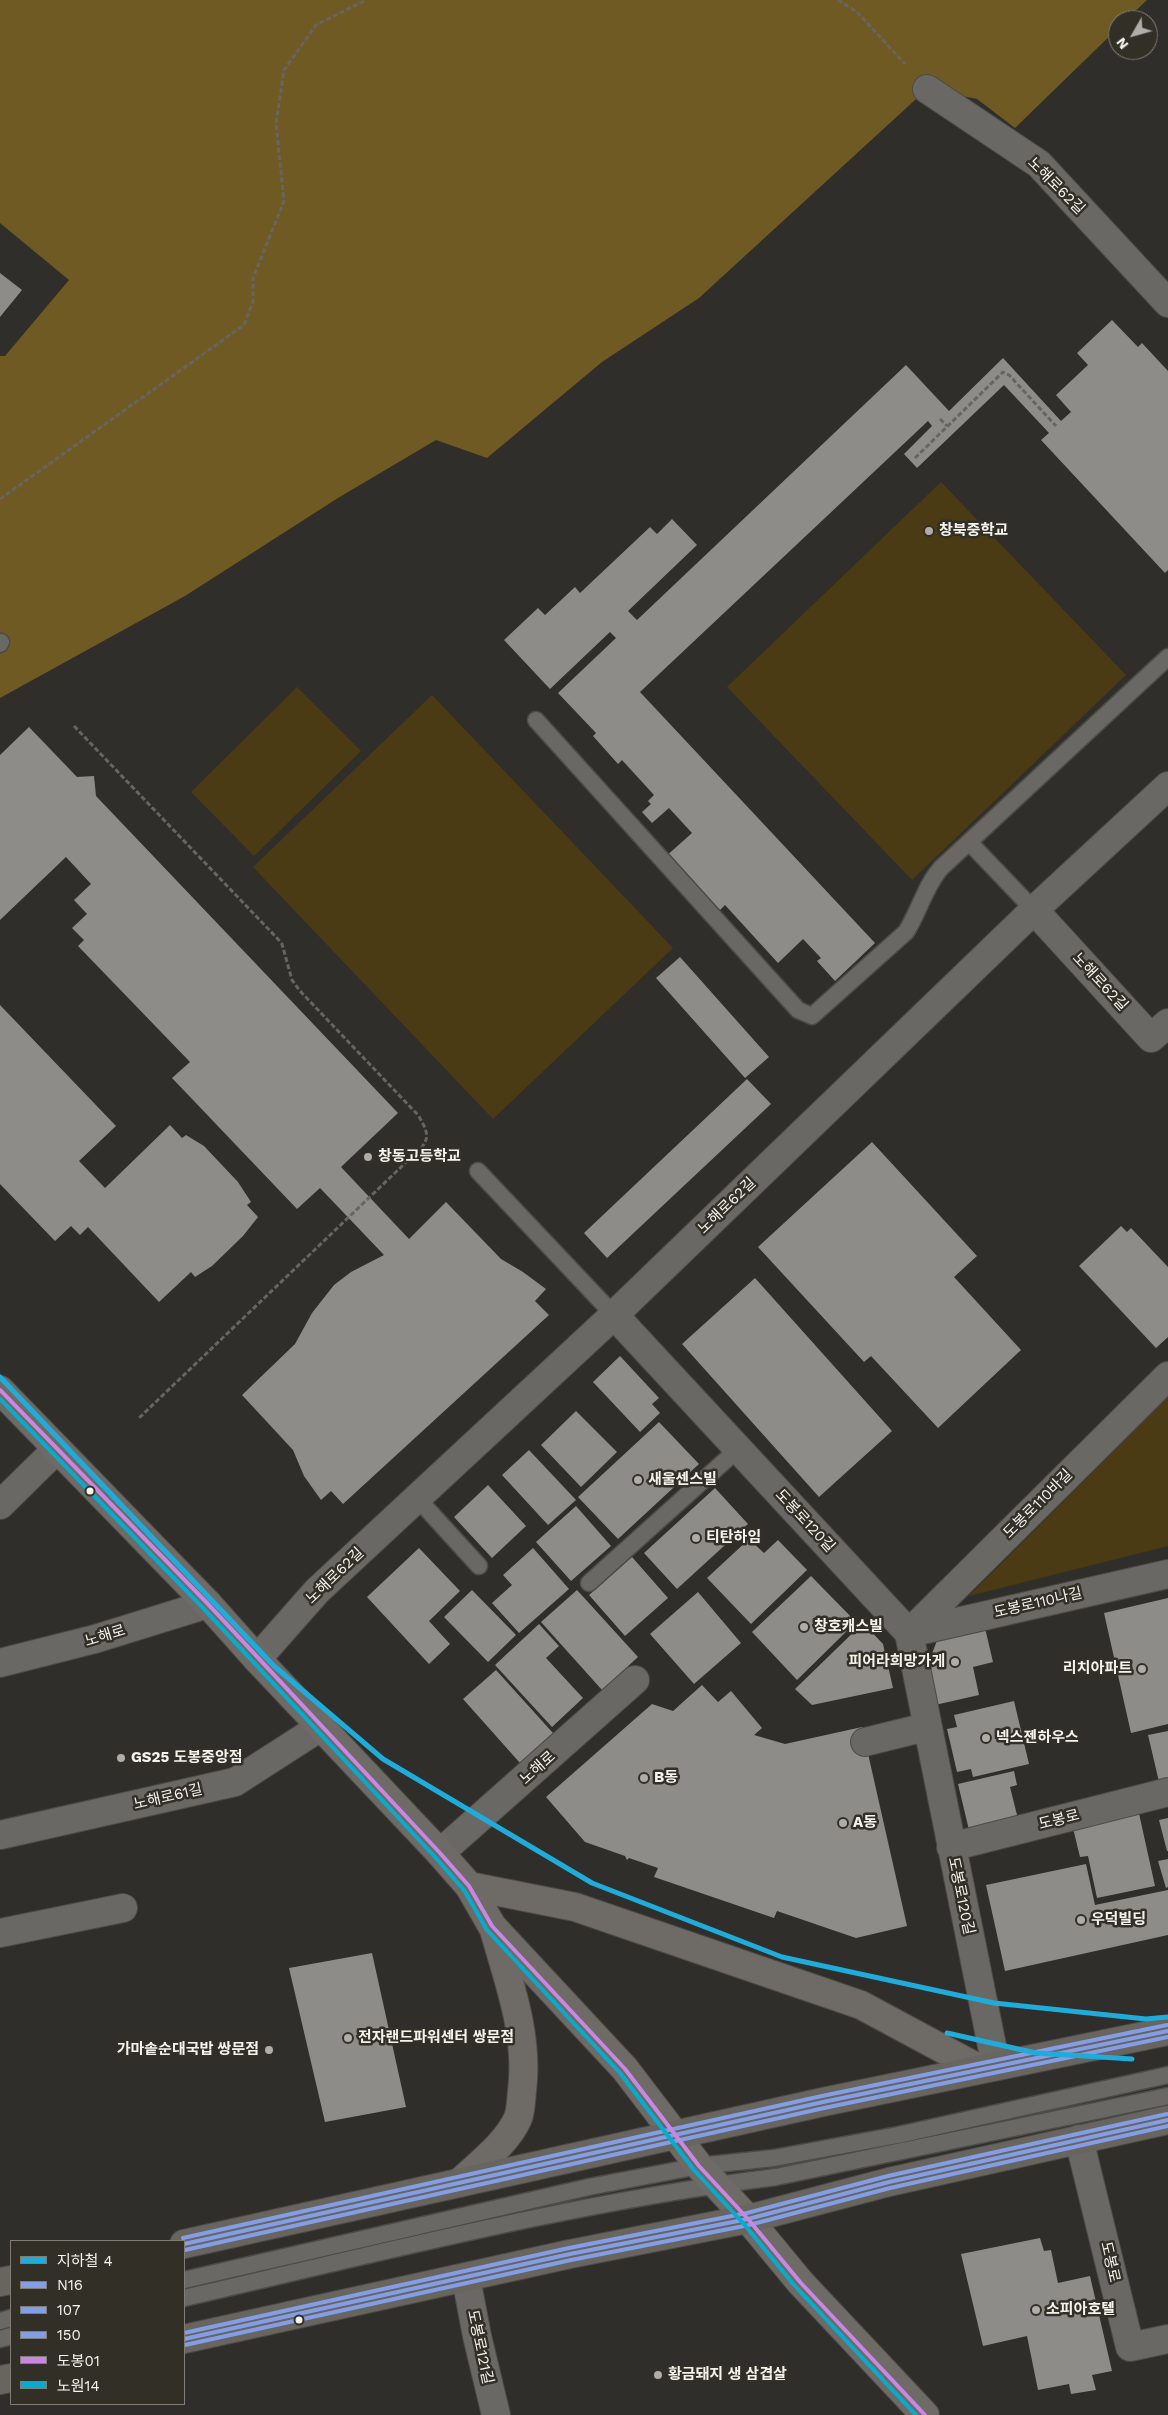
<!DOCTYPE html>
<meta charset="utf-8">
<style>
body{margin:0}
#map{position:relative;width:1168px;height:2415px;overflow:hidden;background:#2f2e2a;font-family:"Work Sans","Noto Sans KR",sans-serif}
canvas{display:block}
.legend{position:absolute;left:10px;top:2240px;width:175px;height:165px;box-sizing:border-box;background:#322f27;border:1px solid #807d76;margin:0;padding:6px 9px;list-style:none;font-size:15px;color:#f4f2ec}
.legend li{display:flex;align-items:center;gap:10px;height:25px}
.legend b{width:25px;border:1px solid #807d76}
.north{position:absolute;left:1108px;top:10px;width:50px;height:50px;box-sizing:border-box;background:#322f27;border:1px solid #807d76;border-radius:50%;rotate:232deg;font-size:14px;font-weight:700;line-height:20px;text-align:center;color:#f4f2ec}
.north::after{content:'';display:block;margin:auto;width:18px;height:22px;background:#afada8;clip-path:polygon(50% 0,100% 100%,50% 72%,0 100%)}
</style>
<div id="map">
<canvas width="1168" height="2415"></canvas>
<ul class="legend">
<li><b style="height:6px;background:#20acda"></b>지하철 4</li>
<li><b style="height:6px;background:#839de6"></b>N16</li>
<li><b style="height:6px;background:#839de6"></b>107</li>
<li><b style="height:6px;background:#839de6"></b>150</li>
<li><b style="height:6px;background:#c787e3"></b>도봉01</li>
<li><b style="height:6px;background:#06acd0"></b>노원14</li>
</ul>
<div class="north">N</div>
</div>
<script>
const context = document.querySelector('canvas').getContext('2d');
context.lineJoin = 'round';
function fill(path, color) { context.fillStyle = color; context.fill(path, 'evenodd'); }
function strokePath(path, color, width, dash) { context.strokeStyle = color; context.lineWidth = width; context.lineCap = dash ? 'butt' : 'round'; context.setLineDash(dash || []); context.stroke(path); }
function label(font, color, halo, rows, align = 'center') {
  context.font = font + ' "Work Sans","Noto Sans KR",sans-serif'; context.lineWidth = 5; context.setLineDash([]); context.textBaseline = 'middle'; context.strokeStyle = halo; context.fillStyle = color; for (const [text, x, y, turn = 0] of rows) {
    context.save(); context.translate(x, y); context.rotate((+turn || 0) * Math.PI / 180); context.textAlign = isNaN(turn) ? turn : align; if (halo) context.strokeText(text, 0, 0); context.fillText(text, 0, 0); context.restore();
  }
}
fill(new Path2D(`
 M 941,482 L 1126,675 L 912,880 L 727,687 Z
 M 297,687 L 361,751 L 254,856 L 191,792 Z
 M 432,695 L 673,948 L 493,1119 L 253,867 Z
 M 1168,1397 L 1168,1546 L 969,1596 Z`), '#4a3b14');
fill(new Path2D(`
 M 0,0 L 1147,0 L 1126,20 L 1118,20 L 1118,28 L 1015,128 L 977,99 L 927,89 L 699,298 L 602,362 L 487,458 L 436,440 L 338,498 L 185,596 L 0,698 L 0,356 L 5,356 L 69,280 L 0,223 Z`), '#6f5a23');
fill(new Path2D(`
 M 0,273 L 22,290 L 0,317 Z
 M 1112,320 L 1138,347 L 1142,343 L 1168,371 L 1168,570 L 1165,573 L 1041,440 L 1049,433 L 1004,385 L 917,468 L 904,454 L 932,426 L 928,421 L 640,692 L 875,943 L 835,981 L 817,961 L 821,958 L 803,939 L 778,963 L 725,905 L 716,914 L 664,858 L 692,833 L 669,808 L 652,823 L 642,812 L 651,804 L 648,801 L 654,795 L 622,760 L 618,764 L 593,736 L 596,733 L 558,693 L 616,638 L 610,632 L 550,689 L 504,640 L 538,608 L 545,615 L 575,587 L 580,593 L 650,527 L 657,534 L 672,519 L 697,545 L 628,611 L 637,620 L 906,365 L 949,411 L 1003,358 L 1061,421 L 1071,412 L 1056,395 L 1088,365 L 1077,353 Z
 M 29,727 L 77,777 L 94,776 L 96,796 L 398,1113 L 341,1167 L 409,1239 L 446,1202 L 501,1259 L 523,1272 L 546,1289 L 535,1301 L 549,1315 L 343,1504 L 331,1491 L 321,1500 L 304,1476 L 293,1450 L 242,1395 L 295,1344 L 312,1313 L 334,1285 L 351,1272 L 384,1255 L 320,1188 L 297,1209 L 172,1078 L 190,1062 L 78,946 L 84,940 L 72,928 L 87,914 L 74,900 L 91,884 L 66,857 L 0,920 L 0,755 Z
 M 680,957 L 769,1057 L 745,1078 L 656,978 Z
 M 0,1005 L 116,1126 L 79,1161 L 105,1188 L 170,1125 L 182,1138 L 186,1135 L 204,1146 L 238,1182 L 251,1202 L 247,1205 L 258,1217 L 243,1236 L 212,1266 L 195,1277 L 191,1272 L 159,1302 L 88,1227 L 80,1235 L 71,1226 L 55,1241 L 0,1184 Z
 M 747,1079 L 771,1104 L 607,1258 L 584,1233 Z
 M 872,1142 L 977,1256 L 954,1277 L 1021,1350 L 938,1428 L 871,1356 L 864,1362 L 758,1247 Z
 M 1121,1226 L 1127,1232 L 1131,1228 L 1168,1267 L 1168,1337 L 1156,1348 L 1079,1266 Z
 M 755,1278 L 892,1431 L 819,1497 L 682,1344 Z
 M 620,1356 L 659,1398 L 652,1404 L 660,1413 L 640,1432 L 593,1382 Z
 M 576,1411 L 617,1452 L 581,1487 L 541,1445 Z
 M 659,1422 L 699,1464 L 618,1539 L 578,1497 Z
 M 529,1450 L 576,1500 L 548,1525 L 502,1475 Z
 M 488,1485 L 526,1526 L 492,1558 L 454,1517 Z
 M 715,1488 L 748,1524 L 677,1589 L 644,1553 Z
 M 576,1506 L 611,1546 L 571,1581 L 536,1542 Z
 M 749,1539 L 764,1553 L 778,1540 L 807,1570 L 751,1624 L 707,1578 Z
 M 419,1548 L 460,1591 L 429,1621 L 450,1644 L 429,1664 L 367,1597 Z
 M 533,1548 L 569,1589 L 519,1633 L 492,1603 L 512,1585 L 503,1575 Z
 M 632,1557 L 668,1598 L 625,1636 L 589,1595 Z
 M 811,1576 L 856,1622 L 797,1680 L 752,1632 Z
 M 472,1590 L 516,1635 L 488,1662 L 444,1617 Z
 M 577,1590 L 638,1657 L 602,1690 L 541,1622 Z
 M 698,1592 L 741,1643 L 694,1684 L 650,1634 Z
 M 1168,1598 L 1168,1724 L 1131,1733 L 1104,1613 Z
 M 863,1623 L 883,1644 L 893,1688 L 812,1705 L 795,1689 Z
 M 539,1624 L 559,1646 L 546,1658 L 583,1698 L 552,1727 L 495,1665 Z
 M 985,1628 L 993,1662 L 973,1667 L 979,1695 L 935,1705 L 926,1669 L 938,1638 Z
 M 496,1670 L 553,1733 L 520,1763 L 463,1699 Z
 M 702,1685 L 718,1702 L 731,1691 L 762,1728 L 754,1735 L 785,1744 L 862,1727 L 907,1926 L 856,1938 L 777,1911 L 774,1918 L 654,1877 L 658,1868 L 629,1858 L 627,1860 L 625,1856 L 585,1842 L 546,1797 L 652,1704 L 673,1711 Z
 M 1014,1701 L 1029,1764 L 973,1777 L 971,1769 L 957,1772 L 947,1729 L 957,1727 L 954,1715 Z
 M 1168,1731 L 1168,1784 L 1160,1786 L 1148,1735 Z
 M 1014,1771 L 1017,1785 L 1010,1787 L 1018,1819 L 969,1830 L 958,1784 Z
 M 1138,1809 L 1155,1886 L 1097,1898 L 1088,1856 L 1080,1857 L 1072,1824 Z
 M 1168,1818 L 1168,1851 L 1167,1851 L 1159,1820 Z
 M 1168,1859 L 1168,1887 L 1166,1888 L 1158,1861 Z
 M 1086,1864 L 1095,1905 L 1168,1890 L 1168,1935 L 1005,1971 L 986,1885 Z
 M 372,1953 L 406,2107 L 325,2122 L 289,1968 Z
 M 1040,2238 L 1044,2251 L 1051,2250 L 1058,2283 L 1090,2276 L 1112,2371 L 1092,2375 L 1096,2390 L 1071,2394 L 1069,2384 L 1038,2390 L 1027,2336 L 983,2346 L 961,2254 Z`), '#8e8c89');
const lane = new Path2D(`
 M 0,644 L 1,642
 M 536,720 L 798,1010 L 812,1016 L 906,932 C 919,912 925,886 941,868 L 1168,657
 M 969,842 L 1034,910
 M 478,1171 L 614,1315
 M 417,1498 L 479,1566
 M 589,1583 L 738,1449
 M 184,2280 L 589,2187 L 699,2166 L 774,2158 L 898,2135 L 1168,2075
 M 184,2298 C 380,2253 576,2202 776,2177 L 1168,2096
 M 0,2321 L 11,2318
 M 0,2339 L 11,2336`);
const street = new Path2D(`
 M 927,89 L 1039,164 L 1168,303
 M 1034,910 L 1151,1038 L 1168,1023
 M 614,1315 L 909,1633 L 996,2066
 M 0,1505 L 57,1449
 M 909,1633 L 1168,1376
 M 909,1633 L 1168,1574
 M 257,1659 L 317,1591 L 614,1315 L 1034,910 L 1168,786
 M 0,1663 L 95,1639 L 208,1604
 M 865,1742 L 926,1727
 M 0,1835 L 235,1782 L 322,1726
 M 951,1847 L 1168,1792
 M 440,1853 L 635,1680
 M 0,1933 L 123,1908
 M 1079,2139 L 1130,2347 L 1168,2339
 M 466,2278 L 477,2336 L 496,2415`);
const secondary = new Path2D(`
 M 0,1390 L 208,1604 L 257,1659 L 440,1853 L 469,1886 L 492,1926 L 625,2069 L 699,2166 L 748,2219 L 800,2282 L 925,2415
 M 469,1886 L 575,1907 L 861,2005 L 980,2069
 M 459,2183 C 478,2165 508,2142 518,2118 C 521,2110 521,2100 522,2091 C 529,2035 509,1983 494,1930`);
const primary = new Path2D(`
 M 184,2244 L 823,2102 L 1168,2031
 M 0,2282 L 11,2280
 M 184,2339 L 570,2254 L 748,2219 L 889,2182 L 1168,2120
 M 0,2380 L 11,2378`);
strokePath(lane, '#4c4b46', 19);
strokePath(street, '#4c4b46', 30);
strokePath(secondary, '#4c4b46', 30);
strokePath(primary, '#4c4b46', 30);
strokePath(new Path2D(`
 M 838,0 L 857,12 L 905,64
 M 940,419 L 947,426
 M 915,458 L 1003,372 L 1009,375 L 1056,426
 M 0,499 L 244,325 L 253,301 L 253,278 L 284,201 L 276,124 L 284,70 L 316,25 L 366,0
 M 74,726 L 276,937 L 282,944 L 292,980 L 300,991 L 418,1115 C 425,1127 431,1136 422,1147 L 139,1418`), '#666561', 3, [5, 2.5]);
strokePath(lane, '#6a6865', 16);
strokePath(street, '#6a6865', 28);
strokePath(secondary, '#6e6b66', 28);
strokePath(primary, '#67655e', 28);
strokePath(new Path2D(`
 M 184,2244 L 823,2102 L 1168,2031
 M 184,2339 L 570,2254 L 748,2219 L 889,2182 L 1168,2120`), '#839de6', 4);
strokePath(new Path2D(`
 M 185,2250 L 824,2108 L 1168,2037
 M 185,2345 L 571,2260 L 749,2225 L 890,2188 L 1168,2126`), '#839de6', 4);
strokePath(new Path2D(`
 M 183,2238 L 822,2096 L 1167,2025
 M 184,2333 L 569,2248 L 747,2213 L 888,2176 L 1167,2114`), '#839de6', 4);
strokePath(new Path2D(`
 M 0,1390 L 208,1604 L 440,1853 L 469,1886 L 492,1926 L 625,2069 L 699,2166 L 748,2219 L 800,2282 L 925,2415`), '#c787e3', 4);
strokePath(new Path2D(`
 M 0,1399 L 203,1608 L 435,1857 L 464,1890 L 487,1930 L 620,2073 L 694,2170 L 743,2223 L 795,2286 L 916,2415`), '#06acd0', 4);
strokePath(new Path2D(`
 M 0,1377 L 274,1666 L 383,1759 L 592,1883 L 782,1957 L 994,2003 L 1146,2019 L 1168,2017
 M 947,2033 L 1036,2053 L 1132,2059`), '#20acda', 5);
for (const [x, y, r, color] of [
 [929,531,5,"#afada8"],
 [368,1157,5,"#afada8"],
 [638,1480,5,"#afada8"],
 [90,1491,4.5,"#f4f2ec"],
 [696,1538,5,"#afada8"],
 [804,1627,5,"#afada8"],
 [955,1662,5,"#afada8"],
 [1142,1669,5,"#afada8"],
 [986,1738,5,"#afada8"],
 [121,1758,5,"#afada8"],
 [644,1778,5,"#afada8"],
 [843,1823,5,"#afada8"],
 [1081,1920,5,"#afada8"],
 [348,2038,5,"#afada8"],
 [269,2050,5,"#afada8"],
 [1036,2310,5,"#afada8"],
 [299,2320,4.5,"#f4f2ec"],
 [658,2375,5,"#afada8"]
]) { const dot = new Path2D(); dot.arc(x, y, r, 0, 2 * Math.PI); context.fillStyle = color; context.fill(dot); strokePath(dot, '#322f27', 2); }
label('15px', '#f4f2ec', '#322f27', [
 ["노해로62길",1056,186,45],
 ["노해로62길",1100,982,47],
 ["노해로62길",727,1206,-44],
 ["도봉로110바길",1038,1504,-45],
 ["도봉로120길",805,1521,47],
 ["노해로62길",335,1576,-44],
 ["도봉로110나길",1038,1603,-13],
 ["노해로",105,1636,-17],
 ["노해로",538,1768,-42],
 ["노해로61길",168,1797,-13],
 ["도봉로",1059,1820,-14],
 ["도봉로120길",961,1896,78],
 ["도봉로",1110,2262,77],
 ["도봉로121길",480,2347,78]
]);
label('bold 15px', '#f4f2ec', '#322f27', [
 ["창북중학교",939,531],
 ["창동고등학교",378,1157],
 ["새울센스빌",648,1480],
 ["티탄하임",706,1538],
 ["창호캐스빌",814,1627],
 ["피어라희망가게",945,1662,"right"],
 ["리치아파트",1132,1669,"right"],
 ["넥스젠하우스",996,1738],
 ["GS25 도봉중앙점",131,1758],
 ["B동",654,1778],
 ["A동",853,1823],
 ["우덕빌딩",1091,1920],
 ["전자랜드파워센터 쌍문점",358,2038],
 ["가마솥순대국밥 쌍문점",259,2050,"right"],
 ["소피아호텔",1046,2310],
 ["황금돼지 생 삼겹살",668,2375]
], 'left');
</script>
